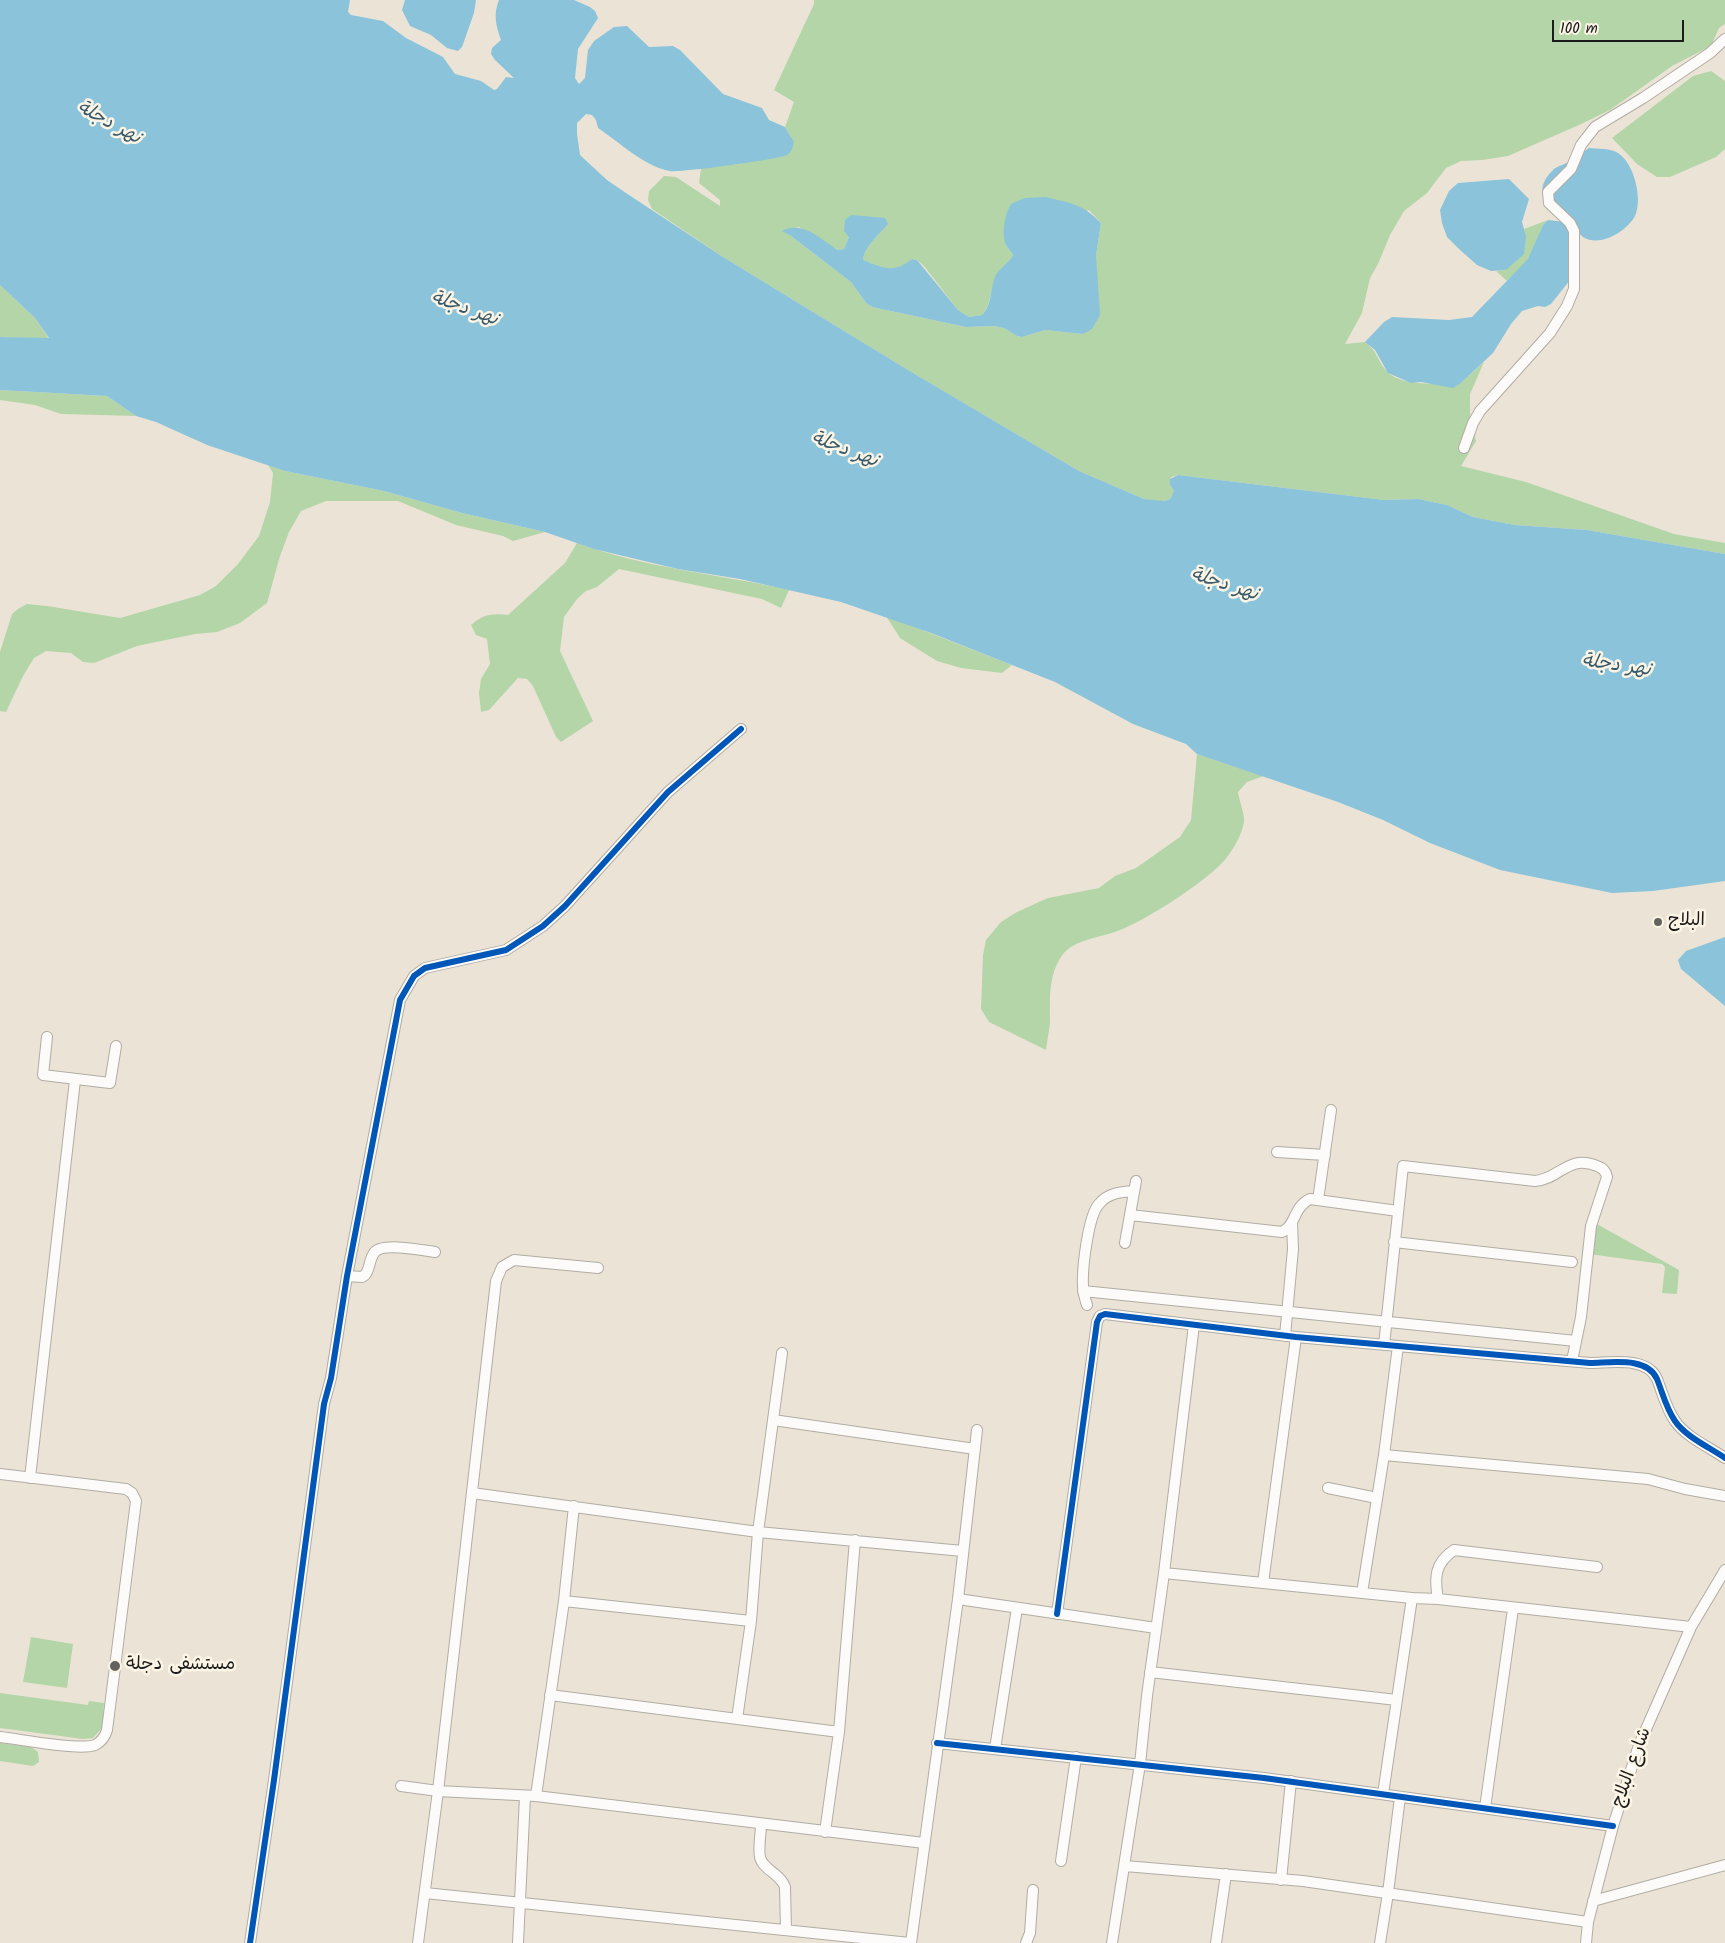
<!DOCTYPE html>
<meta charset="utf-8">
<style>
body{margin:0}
#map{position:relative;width:1725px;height:1943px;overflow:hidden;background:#ebe4d6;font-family:Kalam,sans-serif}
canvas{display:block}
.scale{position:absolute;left:1552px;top:20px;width:132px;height:22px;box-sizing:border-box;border:2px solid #1c1c1c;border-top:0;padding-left:6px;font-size:15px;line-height:18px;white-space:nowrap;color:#1c1c1c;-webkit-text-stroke:4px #fcf5e5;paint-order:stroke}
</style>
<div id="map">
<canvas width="1725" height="1943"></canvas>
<div class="scale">100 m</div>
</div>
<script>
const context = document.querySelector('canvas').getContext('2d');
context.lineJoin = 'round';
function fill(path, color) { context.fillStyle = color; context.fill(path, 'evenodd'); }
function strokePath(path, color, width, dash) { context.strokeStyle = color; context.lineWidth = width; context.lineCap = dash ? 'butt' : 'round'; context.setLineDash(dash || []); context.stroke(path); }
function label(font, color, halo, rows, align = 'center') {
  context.font = font + ' Kalam,"Playpen Sans Arabic",sans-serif'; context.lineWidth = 5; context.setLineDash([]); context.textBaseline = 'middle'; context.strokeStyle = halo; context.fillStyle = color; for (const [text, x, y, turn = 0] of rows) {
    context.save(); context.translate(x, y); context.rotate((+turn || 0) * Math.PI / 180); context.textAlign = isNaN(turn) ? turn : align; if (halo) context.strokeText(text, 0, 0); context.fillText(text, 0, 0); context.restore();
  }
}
fill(new Path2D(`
 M 814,0 L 1725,0 L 1725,24 L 1719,28 L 1711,46 L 1672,66 L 1610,110 L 1579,125 L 1508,156 L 1482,160 L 1461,161 L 1446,168 L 1427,193 L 1404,211 L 1390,235 L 1378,264 L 1370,278 L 1362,313 L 1345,344 L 1365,342 C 1379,353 1376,359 1386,370 C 1398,387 1442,384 1461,383 L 1484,362 L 1470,394 L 1470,417 L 1476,441 L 1461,466 L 1526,482 L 1674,534 L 1725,543 L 1725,554 L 1587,530 L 1515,525 L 1473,517 L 1447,505 L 1419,499 L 1384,500 L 1178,475 L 1171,477 L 1170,485 L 1174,491 L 1170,499 L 1160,502 L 1144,499 L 1079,471 L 908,370 L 723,257 L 652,209 L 648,200 L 649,191 L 664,176 L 676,177 L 720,206 L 720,200 L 699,183 L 701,168 L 739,164 L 786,155 L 791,137 L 785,127 L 794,102 L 774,90 L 814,4 ZM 1089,210 L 1101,223 L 1096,256 L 1096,310 L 1083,334 L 1045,330 L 1022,337 L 1017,336 L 1004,328 L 994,326 L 966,327 L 872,307 L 866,303 L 851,282 L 791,236 L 783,231 L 799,227 L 838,250 L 844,249 L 849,237 L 888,224 C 880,234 864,247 863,260 C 884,268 893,275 912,259 L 917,260 L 924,266 L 958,310 L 969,317 L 982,315 C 991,305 990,290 996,277 C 999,268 1008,264 1013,255 L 1006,245 Z
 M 1711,71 L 1725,81 L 1725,149 L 1716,157 L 1670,177 L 1657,177 L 1637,164 L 1612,138 L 1693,76 Z
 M 1548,220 L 1543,225 L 1529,259 L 1507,281 L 1496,271 L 1506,270 L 1526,236 L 1524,229 Z
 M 0,285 L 35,318 L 49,339 L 0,337 Z
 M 0,390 L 107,396 L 136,416 L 61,414 L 35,405 L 0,400 Z
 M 268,465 L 285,471 L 384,491 L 462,513 L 545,532 L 513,541 L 503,536 L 456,525 L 398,501 L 326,501 L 301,511 L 289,532 L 280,556 L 267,603 L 240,623 L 217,632 L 195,634 L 137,646 L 94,663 L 83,662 L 71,653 L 46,651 L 34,658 L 23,676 L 6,712 L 0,711 L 0,652 L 12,614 L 18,609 L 27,604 L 47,606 L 120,618 L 200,595 L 216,586 L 238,564 L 259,536 L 270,502 L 273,473 Z
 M 577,543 C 645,568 719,574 789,590 L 781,608 L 762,599 L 619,569 L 597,587 L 586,591 L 577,599 L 564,617 L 560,651 L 593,721 L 561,742 L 556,737 L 533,686 L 527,679 L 518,678 L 489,710 L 481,712 L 479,693 L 481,679 L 490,664 L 487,639 L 476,635 L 471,625 C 483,614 493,613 508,615 L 565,563 Z
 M 886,616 L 1012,665 L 1002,673 L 961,668 L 937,661 L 900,638 Z
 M 1197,754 L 1264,776 L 1247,782 L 1238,792 C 1239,800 1245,815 1244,822 C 1242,835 1232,852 1223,862 C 1201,885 1145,921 1115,932 C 1098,938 1071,940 1061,957 C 1048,977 1050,1000 1050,1023 C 1049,1032 1047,1041 1046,1050 L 989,1022 L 981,1009 L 983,955 L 986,940 L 1001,922 L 1017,912 L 1048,898 L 1099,888 L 1115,876 L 1136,868 L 1180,837 L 1191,820 Z
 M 1588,1219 L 1679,1270 L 1677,1294 L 1662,1293 L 1665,1267 L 1662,1264 L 1582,1253 Z
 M 31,1637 L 73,1644 L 67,1688 L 23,1682 Z
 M 0,1693 L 88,1705 L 89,1701 L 104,1703 L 102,1728 L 93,1738 L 83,1739 L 0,1728 Z
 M 0,1743 L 31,1747 L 38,1752 L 39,1762 L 33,1766 L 0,1761 Z`), '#b3d5a8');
fill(new Path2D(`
 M 0,0 L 350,0 L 348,12 L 351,15 L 383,21 L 406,38 L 443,57 L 455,74 L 481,81 L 494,90 L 497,89 L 506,77 L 514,78 L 495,60 L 491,54 L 492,48 L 501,40 C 496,26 493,14 499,0 L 574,0 L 590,7 L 595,11 L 598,18 L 578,49 L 575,78 L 579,84 L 585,78 L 588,50 L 594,41 L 614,27 L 627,26 L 649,47 L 673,46 L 680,50 L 723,94 L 762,108 L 769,120 L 785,127 L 794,142 C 793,147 792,152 787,155 C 781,159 679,173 670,171 C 645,167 619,142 598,128 L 596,120 L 592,115 L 586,114 L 577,123 L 577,134 L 580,155 L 594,168 L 607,180 L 626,193 L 723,257 L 908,370 L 1079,471 L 1144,499 L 1164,501 L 1170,499 L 1174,491 L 1170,485 L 1170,479 L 1178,475 L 1384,500 L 1419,499 L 1447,505 L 1473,517 L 1515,525 L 1587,530 L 1725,554 L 1725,881 L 1653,891 L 1612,893 L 1500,870 L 1430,843 L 1383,820 L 1338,802 L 1197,754 L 1186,744 L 1133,724 L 1055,682 L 931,633 L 841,602 L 740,579 L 678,569 L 594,549 L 545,532 L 462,513 L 384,491 L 285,471 L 207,445 L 156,422 L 136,416 L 107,396 L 0,390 L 0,337 L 49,338 L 35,318 L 0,285 Z
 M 405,0 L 476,0 L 474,13 L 462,47 L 458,51 L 447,48 L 431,35 L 410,26 L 402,10 Z
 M 1589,148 C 1597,149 1611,148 1618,153 C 1634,163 1643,199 1635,216 C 1627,231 1600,248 1583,237 C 1576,232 1571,220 1564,213 C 1560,209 1555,205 1550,202 C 1537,192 1543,180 1553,170 C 1558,165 1567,164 1573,160 C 1578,156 1583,152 1589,148 Z
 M 1509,179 L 1529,199 L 1522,222 L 1526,236 L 1524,254 L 1506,270 L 1491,271 L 1477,265 L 1459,249 L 1447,237 L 1442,223 L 1440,210 L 1449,191 L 1458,183 Z
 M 1045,197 C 1070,203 1083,204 1101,223 L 1096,256 L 1100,315 L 1092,329 L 1083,334 L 1045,330 L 1022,337 L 1017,336 L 1004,328 L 994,326 L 966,327 L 872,307 L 866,303 L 851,282 L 791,236 L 782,231 C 802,220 821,239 838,250 L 844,249 L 849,237 L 844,231 L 845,220 L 851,215 L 885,218 L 888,224 C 880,234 864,247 863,260 C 884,268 893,274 912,259 L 917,260 L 958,310 L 969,317 L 982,315 C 992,305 990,290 995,277 C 999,268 1008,264 1013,255 C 1011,252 1008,248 1006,245 C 1001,234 1005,214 1011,204 L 1025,198 Z
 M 1548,220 L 1565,222 L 1574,232 L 1574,275 L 1551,304 L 1545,307 L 1538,306 L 1522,311 L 1511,324 L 1493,353 L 1461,383 L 1453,388 L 1421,382 L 1411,383 L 1388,373 L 1375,350 L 1365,342 L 1384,322 L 1392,317 L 1449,320 L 1472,317 L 1528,259 L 1543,225 Z
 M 1725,937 L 1725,1006 L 1681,969 L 1678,960 L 1686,951 Z`), '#8ac3da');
const minor = new Path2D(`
 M 1464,448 L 1473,423 L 1480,411 L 1550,333 L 1567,306 L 1574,289 L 1574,231 L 1570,223 L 1549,203 L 1548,192 L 1571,169 L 1581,145 L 1595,127 L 1643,98 L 1710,53 L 1725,39
 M 47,1037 L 43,1075 L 110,1083 L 116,1046
 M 1277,1152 L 1325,1155
 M 1318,1200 L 1331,1110
 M 1130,1215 L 1282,1232 C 1296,1226 1293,1207 1310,1199 L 1398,1211
 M 1394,1242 L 1572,1262
 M 1125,1243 L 1136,1181
 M 347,1276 L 362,1277 L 365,1275 C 370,1269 369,1260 374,1253 C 381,1242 422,1250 435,1252
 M 1083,1291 L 1576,1341
 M 1087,1305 C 1085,1299 1083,1293 1083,1286 C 1082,1269 1088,1216 1099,1204 C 1108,1193 1120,1192 1134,1191
 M 1285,1336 L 1293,1249 L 1292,1222
 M 1384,1345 L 1403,1166 L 1535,1181 C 1560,1179 1568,1154 1597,1166 C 1603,1168 1606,1171 1607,1177 L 1591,1226 L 1581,1317 L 1572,1361
 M 773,1420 L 975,1449
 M 1384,1455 L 1648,1479 L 1685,1489 L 1725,1496
 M 0,1474 L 126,1489 L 132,1493 L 136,1501 L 107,1730 C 105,1737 101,1742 95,1745 C 79,1751 19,1739 0,1737
 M 30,1478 L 75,1080
 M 1328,1488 L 1377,1498
 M 472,1493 L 758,1532 L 963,1551
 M 1164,1573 L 1412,1598 L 1438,1599 L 1691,1627
 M 1263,1583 L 1296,1337
 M 1362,1593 L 1384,1455 L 1398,1346
 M 958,1599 L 1156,1628
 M 1438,1599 C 1434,1577 1435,1563 1454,1550 L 1597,1567
 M 564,1601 L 751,1621
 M 1057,1614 L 1097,1322 L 1100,1316 L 1105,1314 L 1296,1337 L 1590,1363 C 1610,1363 1647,1356 1657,1379 C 1663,1394 1666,1408 1675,1421 C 1686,1437 1709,1447 1725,1458
 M 1150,1672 L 1397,1700
 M 550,1695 L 839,1732
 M 737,1719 L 751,1621 L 758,1532 L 782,1353
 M 937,1743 L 1264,1778 L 1613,1826
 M 995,1749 L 1017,1608
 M 401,1786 L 438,1791 L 536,1796 L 924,1843
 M 1383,1794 L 1412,1598
 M 536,1796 L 564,1601 L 574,1506
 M 1485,1808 L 1513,1609
 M 761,1824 C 761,1834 758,1847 760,1857 C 762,1869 781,1874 785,1887 L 786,1930
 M 825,1832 L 839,1732 L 855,1540
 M 1061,1861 L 1076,1757
 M 1125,1866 L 1303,1881 L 1588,1922
 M 1281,1880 L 1291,1781
 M 425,1893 L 910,1943
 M 1593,1901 L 1725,1865
 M 250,1943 L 274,1780 L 324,1404 L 331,1378 L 347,1276 L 400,1000 L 414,976 L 425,968 L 506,950 L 543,926 L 565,906 L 668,792 L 741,729
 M 418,1943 L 438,1791 L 496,1281 L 502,1267 L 514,1260 L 598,1268
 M 518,1943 L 525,1796
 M 911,1943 L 958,1599 L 977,1430
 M 1026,1943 L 1030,1933 L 1033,1890
 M 1112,1943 L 1140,1764 L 1147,1696 L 1164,1573 L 1194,1325
 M 1216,1943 L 1226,1874
 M 1380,1943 L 1388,1893 L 1400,1797
 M 1586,1943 L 1588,1922 L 1613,1826 L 1639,1745 L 1691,1627 L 1725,1570`);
strokePath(minor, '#b1aca4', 12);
strokePath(minor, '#fcfbf9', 10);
strokePath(new Path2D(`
 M 1057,1614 L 1097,1322 L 1100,1316 L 1105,1314 L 1296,1337 L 1590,1363 C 1610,1363 1647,1356 1657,1379 C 1663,1394 1666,1408 1675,1421 C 1686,1437 1709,1447 1725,1458
 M 937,1743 L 1264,1778 L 1613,1826
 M 250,1943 L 274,1780 L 324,1404 L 331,1378 L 347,1276 L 400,1000 L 414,976 L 425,968 L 506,950 L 543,926 L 565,906 L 668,792 L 741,729`), '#0057b8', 6);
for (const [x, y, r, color] of [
 [1658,922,5,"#64625d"],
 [115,1666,6,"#64625d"]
]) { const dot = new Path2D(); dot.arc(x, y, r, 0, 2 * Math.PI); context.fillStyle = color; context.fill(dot); strokePath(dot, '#fcf5e5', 2); }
label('18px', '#1c1c1c', '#fcf5e5', [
 ["البلاج",1668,922],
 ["مستشفى دجلة",126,1666]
], 'left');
label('18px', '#1c1c1c', '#fcf5e5', [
 ["شارع البلاج",1633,1768,-70]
]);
label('italic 19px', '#375969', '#fcf5e5', [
 ["نهر دجلة",108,124,29],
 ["نهر دجلة",464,310,20],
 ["نهر دجلة",844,451,21],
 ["نهر دجلة",1224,586,18],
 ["نهر دجلة",1616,667,8]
]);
</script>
